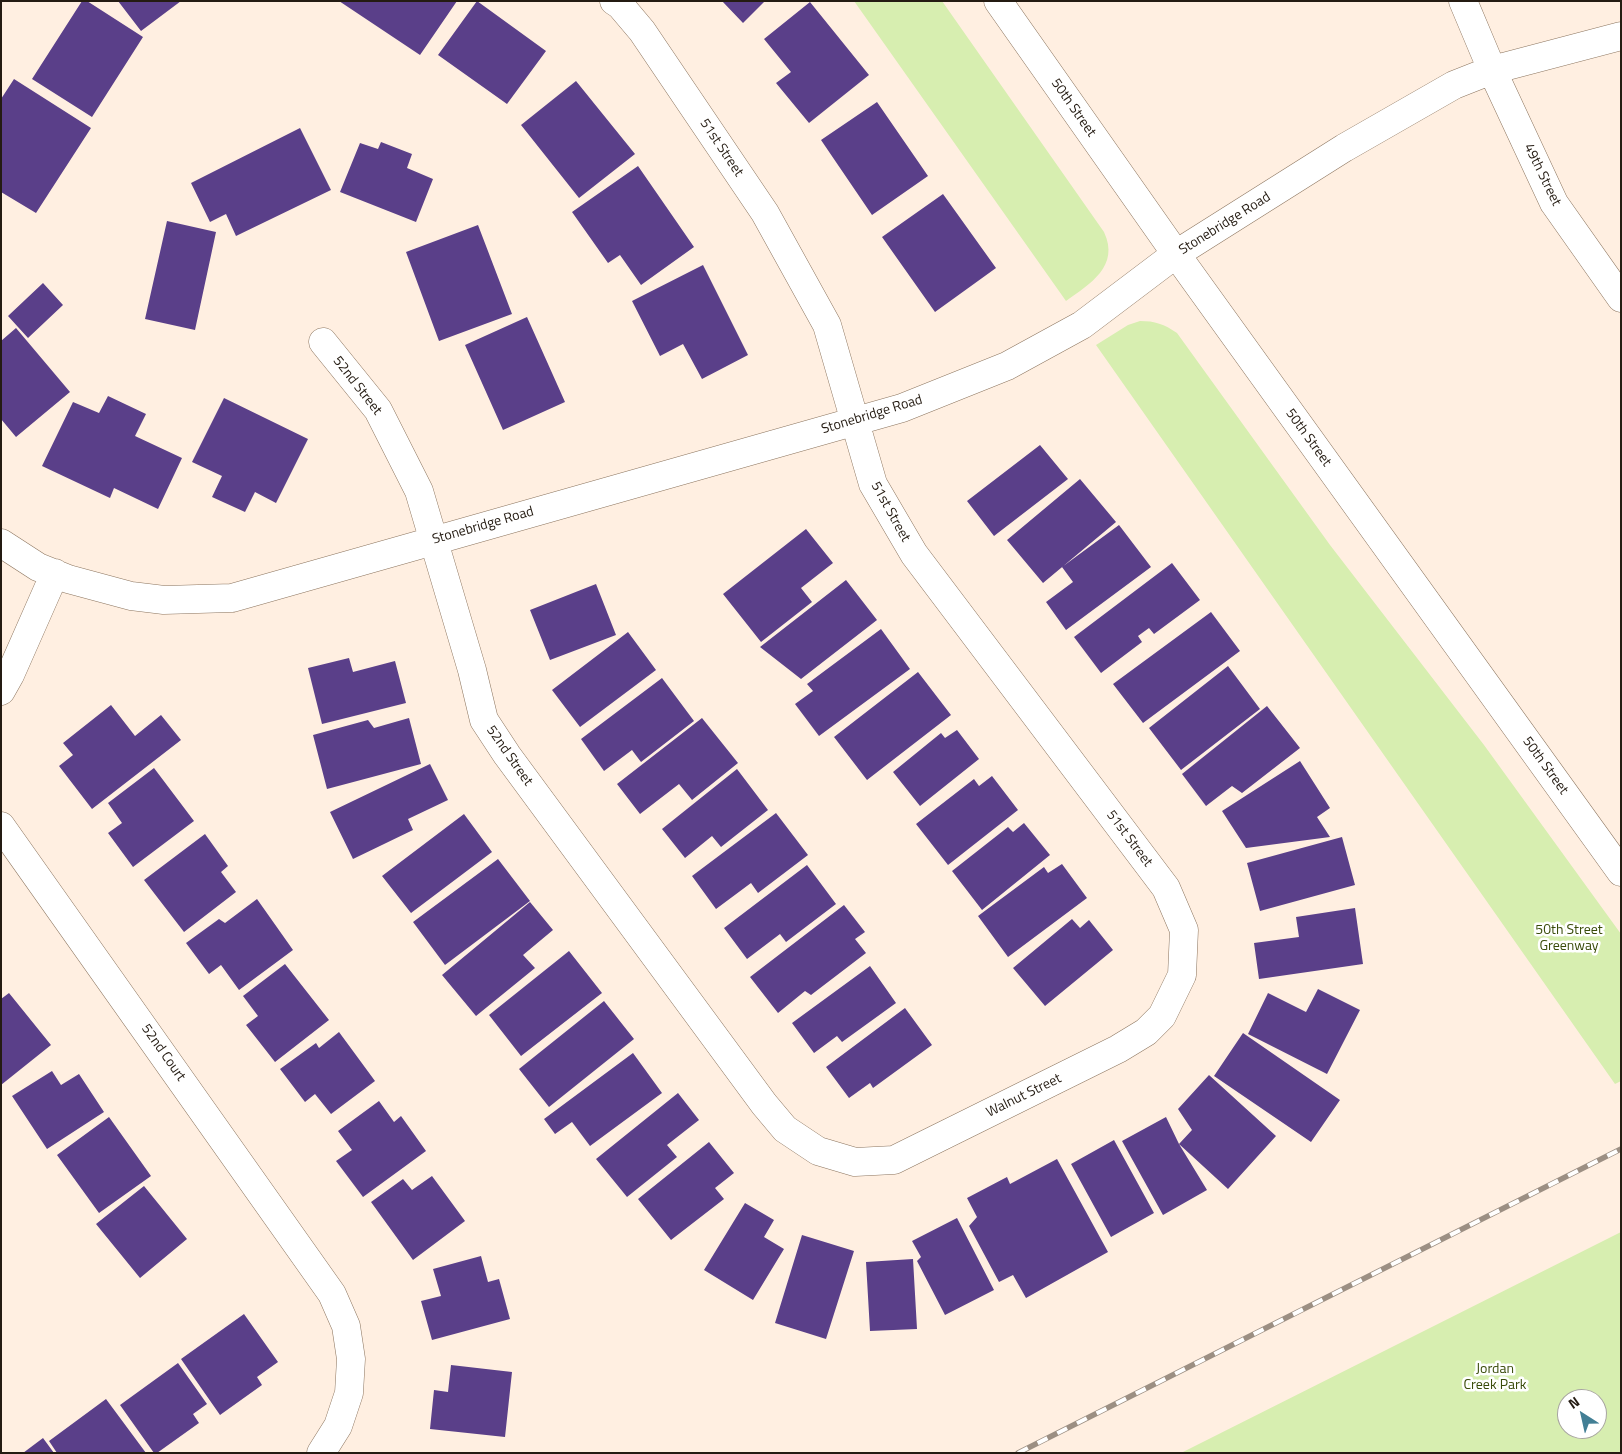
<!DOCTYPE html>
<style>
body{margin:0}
#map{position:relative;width:1622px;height:1454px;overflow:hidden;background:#ffefe1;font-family:"Titillium Web",sans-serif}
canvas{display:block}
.frame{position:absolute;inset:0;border:2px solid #241b12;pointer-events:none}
.north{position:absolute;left:1557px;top:1389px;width:50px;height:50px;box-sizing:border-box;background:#fff;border:1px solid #a7a4a0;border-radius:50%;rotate:325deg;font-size:14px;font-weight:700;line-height:20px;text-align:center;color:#241b12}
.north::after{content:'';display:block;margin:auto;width:18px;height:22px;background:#427f95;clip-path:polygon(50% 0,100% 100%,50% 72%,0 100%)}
</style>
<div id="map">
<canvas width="1622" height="1454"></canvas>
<div class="frame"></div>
<div class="north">N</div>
</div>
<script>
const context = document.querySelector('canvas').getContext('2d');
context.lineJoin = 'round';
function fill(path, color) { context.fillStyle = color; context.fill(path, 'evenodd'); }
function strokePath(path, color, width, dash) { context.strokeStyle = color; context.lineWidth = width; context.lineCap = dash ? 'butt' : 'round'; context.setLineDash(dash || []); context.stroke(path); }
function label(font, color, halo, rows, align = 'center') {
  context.font = font + ' "Titillium Web",sans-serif'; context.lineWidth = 5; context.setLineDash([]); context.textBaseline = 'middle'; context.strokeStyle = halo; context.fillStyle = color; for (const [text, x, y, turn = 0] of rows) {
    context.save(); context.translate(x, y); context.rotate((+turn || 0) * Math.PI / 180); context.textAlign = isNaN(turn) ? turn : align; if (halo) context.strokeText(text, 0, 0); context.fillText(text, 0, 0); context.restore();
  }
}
fill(new Path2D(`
 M 854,1 L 942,1 L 1104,232 C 1120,266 1090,284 1066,301 Z
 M 1140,321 C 1155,321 1164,324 1177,333 L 1330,545 L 1484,745 L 1621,934 L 1621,1081 L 1615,1084 L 1096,345 L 1128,325 Z
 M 1621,1232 L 1621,1453 L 1181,1453 ZM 1567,1399 L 1597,1399 L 1597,1429 L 1567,1429 Z`), '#d7eeb0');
fill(new Path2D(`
 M 82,1 L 87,1 L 143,37 L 92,117 L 32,79 Z
 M 118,1 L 181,1 L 141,31 Z
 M 339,1 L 457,1 L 420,55 Z
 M 477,1 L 546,51 L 507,104 L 438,55 Z
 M 722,1 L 765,1 L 743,23 Z
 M 810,2 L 869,75 L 809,123 L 776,83 L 791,72 L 764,39 Z
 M 14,79 L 91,128 L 36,213 L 1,192 L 1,99 Z
 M 576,81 L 635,154 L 579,198 L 521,125 Z
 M 877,102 L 928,176 L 872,215 L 821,140 Z
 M 300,128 L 331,190 L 236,236 L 226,214 L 210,222 L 191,183 Z
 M 381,142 L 412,154 L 407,168 L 433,179 L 416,222 L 340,192 L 360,143 L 378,149 Z
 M 638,166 L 694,247 L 641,285 L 620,255 L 608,263 L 572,212 Z
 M 943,194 L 996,268 L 935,312 L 882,237 Z
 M 167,221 L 216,232 L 195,330 L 145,319 Z
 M 478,225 L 512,314 L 439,341 L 406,252 Z
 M 703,265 L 748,355 L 702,379 L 683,344 L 660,356 L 632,301 Z
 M 43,283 L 63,305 L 28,338 L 8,316 Z
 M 527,317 L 565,402 L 503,430 L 465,345 Z
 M 16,328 L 70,392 L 16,437 L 1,419 L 1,341 Z
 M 108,396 L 146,414 L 135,436 L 182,458 L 158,509 L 114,488 L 110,498 L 42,466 L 73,402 L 99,413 Z
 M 224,398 L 308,439 L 276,503 L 255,492 L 245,512 L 212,497 L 222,476 L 192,462 Z
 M 1040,445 L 1068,479 L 994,536 L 967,501 Z
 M 1080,479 L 1116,522 L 1043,583 L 1007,540 Z
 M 1119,525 L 1151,567 L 1066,630 L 1046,602 L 1073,582 L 1062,567 Z
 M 806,529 L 833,563 L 801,588 L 812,602 L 761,642 L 723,594 Z
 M 1172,563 L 1200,600 L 1154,634 L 1149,628 L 1138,636 L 1142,642 L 1101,673 L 1074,637 Z
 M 846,580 L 877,620 L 801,679 L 760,647 Z
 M 596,584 L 616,635 L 550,660 L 530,610 Z
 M 1211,612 L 1240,651 L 1143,723 L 1113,684 Z
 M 881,629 L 910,669 L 819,736 L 795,704 L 813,691 L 807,684 Z
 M 628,632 L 656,670 L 580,727 L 552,690 Z
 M 349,658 L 353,672 L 395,661 L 406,703 L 322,724 L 308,668 Z
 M 1228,666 L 1260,709 L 1181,770 L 1149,728 Z
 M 918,672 L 951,715 L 867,780 L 834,737 Z
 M 662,678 L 694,721 L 641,762 L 632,750 L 604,771 L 581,739 Z
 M 111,705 L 135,736 L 161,715 L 181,740 L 92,809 L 59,766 L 73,755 L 63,743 Z
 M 1267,706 L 1300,748 L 1242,793 L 1232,786 L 1206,806 L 1182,774 Z
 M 409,718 L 421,764 L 327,789 L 313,735 L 368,720 L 374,728 Z
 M 702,718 L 738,763 L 692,800 L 679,784 L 640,814 L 617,784 Z
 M 957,730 L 979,759 L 920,806 L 893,772 L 941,733 L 945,738 Z
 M 1300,761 L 1330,808 L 1317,817 L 1330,837 L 1246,848 L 1222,811 Z
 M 430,764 L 448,800 L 408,819 L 413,830 L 353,859 L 330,812 Z
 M 154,768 L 194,821 L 133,867 L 108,833 L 122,823 L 108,803 Z
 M 737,769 L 768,810 L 721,847 L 712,836 L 685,858 L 662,829 Z
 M 992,776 L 1018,810 L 948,865 L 916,824 L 974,779 L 979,786 Z
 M 776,813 L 808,855 L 758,893 L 751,883 L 716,909 L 692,876 Z
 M 464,814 L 492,852 L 411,913 L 382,876 Z
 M 1024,823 L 1050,855 L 982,910 L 952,871 L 1008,827 L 1013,832 Z
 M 205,834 L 228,866 L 221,872 L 236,892 L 184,932 L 144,880 Z
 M 1342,837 L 1355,885 L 1260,911 L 1247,863 Z
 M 498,859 L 530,901 L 445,965 L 413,922 Z
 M 1062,864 L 1087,898 L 1008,957 L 978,916 L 1044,867 L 1048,873 Z
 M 807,865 L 836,904 L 786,942 L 780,934 L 747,959 L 724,928 Z
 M 257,899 L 293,950 L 239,990 L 221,965 L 209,974 L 186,943 L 219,919 L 225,923 Z
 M 530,902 L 553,930 L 523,955 L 535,968 L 476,1016 L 442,975 Z
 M 844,905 L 865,932 L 855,939 L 866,953 L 811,995 L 805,991 L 778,1013 L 750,977 Z
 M 1355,908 L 1363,964 L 1259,979 L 1254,943 L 1299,937 L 1296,917 Z
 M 1072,919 L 1080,928 L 1089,920 L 1113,950 L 1045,1006 L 1013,968 Z
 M 569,951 L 602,993 L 521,1056 L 489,1015 Z
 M 285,964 L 329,1020 L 275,1062 L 246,1025 L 258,1016 L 243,996 Z
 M 870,966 L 896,1003 L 842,1042 L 837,1036 L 814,1053 L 792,1023 Z
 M 1318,989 L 1360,1010 L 1327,1074 L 1248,1034 L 1268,993 L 1306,1012 Z
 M 9,993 L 51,1045 L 1,1085 L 1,999 Z
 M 604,1001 L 634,1039 L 549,1107 L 519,1069 Z
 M 905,1008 L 932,1045 L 873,1088 L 870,1083 L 849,1098 L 826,1067 Z
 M 339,1032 L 375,1081 L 331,1114 L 315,1094 L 305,1102 L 280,1069 L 316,1043 L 319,1048 Z
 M 1243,1033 L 1340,1100 L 1311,1142 L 1214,1076 Z
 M 633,1053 L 662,1093 L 590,1146 L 572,1122 L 555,1134 L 544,1119 Z
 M 52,1071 L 61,1085 L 79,1074 L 104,1112 L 47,1149 L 12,1096 Z
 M 1209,1075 L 1276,1136 L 1228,1189 L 1179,1144 L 1207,1190 L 1163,1215 L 1122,1141 L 1166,1117 L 1179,1144 L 1192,1130 L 1178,1109 Z
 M 678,1093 L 699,1120 L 667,1145 L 677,1157 L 627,1197 L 596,1159 Z
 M 379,1101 L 394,1122 L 401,1116 L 426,1151 L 363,1197 L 336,1161 L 352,1150 L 338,1131 Z
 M 109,1117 L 151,1176 L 99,1213 L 57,1155 Z
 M 1114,1140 L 1154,1213 L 1111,1237 L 1071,1164 Z
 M 709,1142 L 734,1173 L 715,1188 L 724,1199 L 671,1240 L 638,1199 Z
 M 1057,1159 L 1108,1252 L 1026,1298 L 1013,1275 L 999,1282 L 969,1226 L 977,1217 L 967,1198 L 1007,1177 L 1010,1184 Z
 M 432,1176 L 465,1221 L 413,1260 L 371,1202 L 403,1179 L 412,1190 Z
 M 144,1186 L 187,1239 L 140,1278 L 96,1224 Z
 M 745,1203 L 774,1220 L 764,1237 L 784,1249 L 753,1300 L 704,1270 Z
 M 957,1218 L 994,1290 L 945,1315 L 917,1261 L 921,1257 L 912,1241 Z
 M 802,1235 L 854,1251 L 826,1339 L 775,1323 Z
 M 481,1256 L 488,1282 L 499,1279 L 510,1319 L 432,1340 L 421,1301 L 441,1296 L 433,1269 Z
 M 913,1259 L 917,1329 L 870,1331 L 866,1262 Z
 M 244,1314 L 278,1362 L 257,1377 L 262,1385 L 220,1415 L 181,1359 Z
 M 178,1363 L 207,1404 L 193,1414 L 199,1423 L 157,1453 L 154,1453 L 120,1405 Z
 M 451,1365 L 512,1372 L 505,1437 L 430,1429 L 434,1390 L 448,1392 Z
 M 106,1399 L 146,1453 L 57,1453 L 49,1441 Z
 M 43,1438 L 54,1453 L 23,1453 Z`), '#5a3f89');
const minor = new Path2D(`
 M 1463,1 L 1492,70 L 1554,203 L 1621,298
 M 323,342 L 378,410 L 419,491 L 472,670 L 484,720 L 507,755 L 764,1104 L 785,1129 L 818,1151 L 855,1162 L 894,1160 L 1118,1049 L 1146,1032 L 1162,1016 L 1182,975 L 1184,930 L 1166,888 L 914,554 L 873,484 L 827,325 L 765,213 L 642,31 L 620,5 L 614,1
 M 1,543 L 38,567 L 68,579 L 131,596 L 164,600 L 232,598 L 902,408 L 1007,366 L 1082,325 L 1176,254 L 1344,148 L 1454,85 L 1492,70 L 1621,36
 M 1,691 L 10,675 L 55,573
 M 1,826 L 332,1294 L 346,1326 L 351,1359 L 349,1393 L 338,1426 L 321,1453`);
const secondary = new Path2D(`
 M 998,1 L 1176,254 L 1621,872`);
strokePath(minor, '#8c755f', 29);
strokePath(secondary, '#8c755f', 29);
strokePath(minor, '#fff', 28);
strokePath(secondary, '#fff', 28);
const rail = new Path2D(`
 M 1018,1453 L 1621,1149`);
strokePath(rail, '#9c8f83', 5.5);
strokePath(rail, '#fff', 4, [11]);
label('14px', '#241b12', '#fff', [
 ["50th Street",1073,108,55],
 ["51st Street",721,148,56],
 ["49th Street",1542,175,64],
 ["Stonebridge Road",1225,224,-32],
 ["52nd Street",357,386,52],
 ["Stonebridge Road",872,415,-17],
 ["50th Street",1308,438,54],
 ["51st Street",890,512,61],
 ["Stonebridge Road",483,526,-16],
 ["52nd Street",509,756,55],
 ["50th Street",1545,766,54],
 ["51st Street",1129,839,53],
 ["52nd Court",163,1053,55],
 ["Walnut Street",1024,1096,-26]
]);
label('14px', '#394b09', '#fff', [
 ["50th Street",1569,931],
 ["Greenway",1569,947],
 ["Jordan",1495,1370],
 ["Creek Park",1495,1386]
]);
</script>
